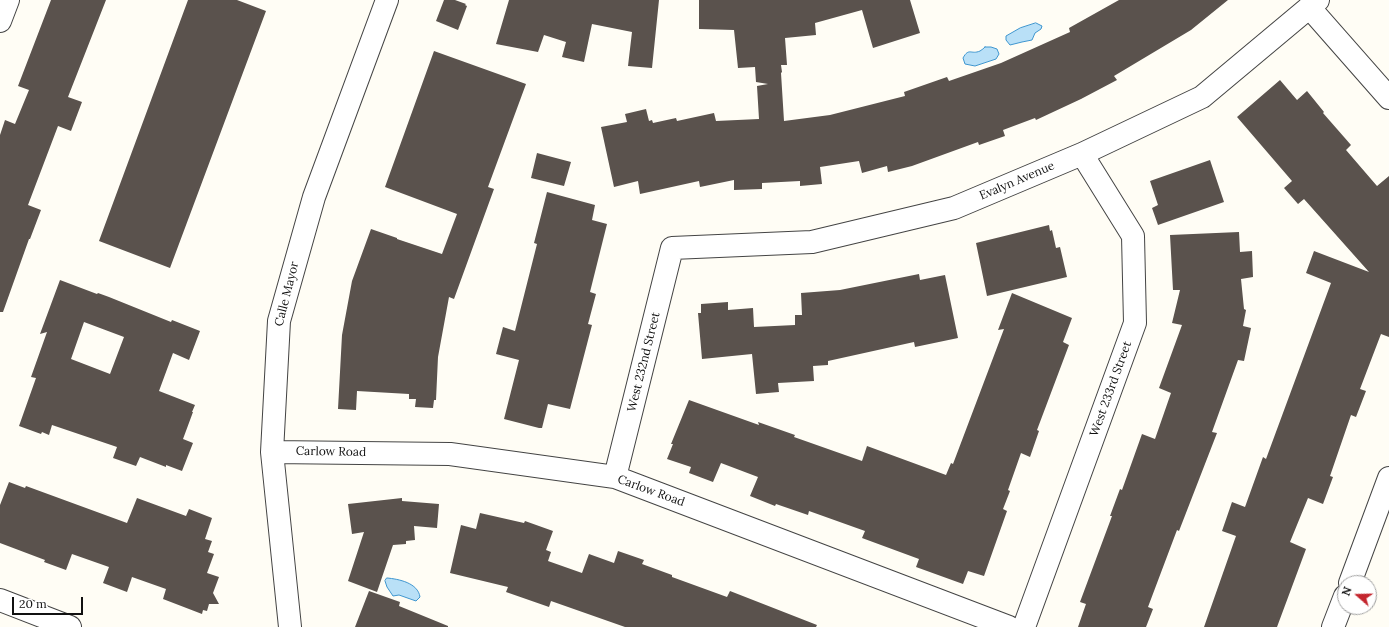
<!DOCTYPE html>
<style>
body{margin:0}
#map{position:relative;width:1389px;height:627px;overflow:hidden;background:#fffdf5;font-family:Lora,serif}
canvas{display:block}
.north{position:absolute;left:1337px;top:575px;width:40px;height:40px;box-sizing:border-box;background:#fff;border:1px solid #a0a0a0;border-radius:50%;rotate:290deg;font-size:11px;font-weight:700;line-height:16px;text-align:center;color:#111}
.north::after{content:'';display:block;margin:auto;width:14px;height:18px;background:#c4262e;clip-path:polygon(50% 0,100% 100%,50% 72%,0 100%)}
.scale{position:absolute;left:12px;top:597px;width:71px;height:18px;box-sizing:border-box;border:2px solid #111;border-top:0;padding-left:5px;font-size:12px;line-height:14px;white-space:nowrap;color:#111;-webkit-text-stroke:3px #fff;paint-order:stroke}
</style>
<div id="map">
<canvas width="1389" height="627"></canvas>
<div class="north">N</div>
<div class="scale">20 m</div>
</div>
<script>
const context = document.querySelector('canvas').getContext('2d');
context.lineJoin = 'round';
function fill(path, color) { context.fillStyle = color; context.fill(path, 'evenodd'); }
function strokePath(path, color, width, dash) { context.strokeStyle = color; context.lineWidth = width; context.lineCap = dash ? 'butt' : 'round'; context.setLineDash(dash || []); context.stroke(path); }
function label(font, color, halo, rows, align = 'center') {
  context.font = font + ' Lora,serif'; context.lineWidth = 4; context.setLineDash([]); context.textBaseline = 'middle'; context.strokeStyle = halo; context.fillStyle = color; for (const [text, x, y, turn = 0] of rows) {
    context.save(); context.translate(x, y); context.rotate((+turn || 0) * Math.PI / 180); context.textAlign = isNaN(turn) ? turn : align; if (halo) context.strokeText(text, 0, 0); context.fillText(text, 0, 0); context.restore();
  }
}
const water = new Path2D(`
 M 1036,23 L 1042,26 L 1041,29 L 1035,33 L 1032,40 L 1022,42 L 1010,45 L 1006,40 L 1006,36 L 1020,28 Z
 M 985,47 L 991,47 L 997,49 L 999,54 L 996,59 L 975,66 L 965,64 L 963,58 C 969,47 971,55 980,51 C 982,50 984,48 985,47 Z
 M 387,578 C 399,579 418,583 420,597 L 416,601 L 399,595 L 393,596 L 387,587 L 385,581 Z`);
fill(water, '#b9e0f7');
strokePath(water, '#3f96cf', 1);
fill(new Path2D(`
 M 51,0 L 106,0 L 68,97 L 82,102 L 71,131 L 58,126 L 28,205 L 41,210 L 30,239 L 29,239 L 3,312 L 0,312 L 0,135 L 5,120 L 15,124 L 29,90 L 18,86 Z
 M 188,0 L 237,0 L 266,11 L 170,268 L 99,241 Z
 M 444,0 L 455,0 L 466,4 L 465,5 L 467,6 L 458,30 L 436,21 Z
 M 509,0 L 659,0 L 652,68 L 628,66 L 632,32 L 592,24 L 584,62 L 562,57 L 566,42 L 544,35 L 538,52 L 496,44 Z
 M 699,0 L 910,0 L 920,33 L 873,48 L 862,10 L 815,23 L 816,35 L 785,38 L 787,65 L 781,65 L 782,72 L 781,73 L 784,121 L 830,115 L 905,96 L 904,92 L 947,77 L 949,81 L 1001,63 L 1070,32 L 1069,28 L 1119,0 L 1228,0 L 1191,30 L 1114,76 L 1117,80 L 1081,99 L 1036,120 L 1035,118 L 1003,130 L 1005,136 L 979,145 L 978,142 L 912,166 L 888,172 L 887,166 L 862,173 L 859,161 L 820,167 L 822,184 L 800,186 L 800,181 L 762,183 L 762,189 L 734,190 L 734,180 L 700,187 L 699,181 L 640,194 L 638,181 L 614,187 L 601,127 L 627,122 L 625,114 L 646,109 L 649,121 L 652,120 L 653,123 L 676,118 L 677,121 L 714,113 L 716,121 L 759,119 L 757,86 L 768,84 L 756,82 L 755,67 L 738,68 L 734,30 L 699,29 Z
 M 434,51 L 526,84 L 488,187 L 494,189 L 454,299 L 449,297 L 438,357 L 436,400 L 434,400 L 433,408 L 415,407 L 416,399 L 409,399 L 409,394 L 357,391 L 356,410 L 338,409 L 342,335 L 352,281 L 371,229 L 397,238 L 397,239 L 442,254 L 457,214 L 385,187 Z
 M 1280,80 L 1297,100 L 1307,91 L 1324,112 L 1323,113 L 1351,145 L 1346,150 L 1377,186 L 1389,176 L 1389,337 L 1381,334 L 1360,389 L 1366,391 L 1356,417 L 1351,415 L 1330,476 L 1333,477 L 1323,504 L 1308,498 L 1290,542 L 1306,549 L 1277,627 L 1204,627 L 1236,536 L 1222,531 L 1232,502 L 1245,507 L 1263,457 L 1266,459 L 1331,283 L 1306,273 L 1314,251 L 1369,272 L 1304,199 L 1298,204 L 1284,188 L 1292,181 L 1237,117 Z
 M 537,153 L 571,162 L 564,186 L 531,178 Z
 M 1210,160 L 1224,202 L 1158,225 L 1152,208 L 1158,205 L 1150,181 Z
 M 547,192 L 595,205 L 592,220 L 607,224 L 590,292 L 596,294 L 588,324 L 592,325 L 570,409 L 548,404 L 542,428 L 539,428 L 504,419 L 519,360 L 496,354 L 503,327 L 515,331 L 537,244 L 534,243 Z
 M 1049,225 L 1050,231 L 1052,230 L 1056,248 L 1060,247 L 1067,277 L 987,296 L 976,243 Z
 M 1239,232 L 1240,252 L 1252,251 L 1253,277 L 1241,279 L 1244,309 L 1246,310 L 1243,326 L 1251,328 L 1244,361 L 1238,360 L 1212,432 L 1217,433 L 1179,531 L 1177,530 L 1148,607 L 1153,609 L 1146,627 L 1078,627 L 1086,604 L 1080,602 L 1112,516 L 1110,516 L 1120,489 L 1122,490 L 1142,434 L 1155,439 L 1171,393 L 1159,388 L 1182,325 L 1172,323 L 1180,290 L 1173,290 L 1170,235 Z
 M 919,274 L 920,280 L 945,275 L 958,338 L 915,347 L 914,342 L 828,361 L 828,365 L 813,366 L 814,381 L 778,383 L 779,392 L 756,394 L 752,354 L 702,359 L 698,313 L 701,313 L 701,304 L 728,302 L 728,310 L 753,308 L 754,327 L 795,325 L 795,315 L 802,315 L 801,293 L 840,290 Z
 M 60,280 L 97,294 L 98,293 L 109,297 L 171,322 L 172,320 L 200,331 L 189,360 L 173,353 L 159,391 L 195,405 L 192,412 L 193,412 L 183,439 L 193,443 L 182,471 L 166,465 L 166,467 L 140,457 L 136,466 L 113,458 L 117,447 L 52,425 L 49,435 L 42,432 L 41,434 L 19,426 L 36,378 L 31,377 L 47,332 L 40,334 ZM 84,322 L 124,337 L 110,374 L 71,359 Z
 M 1012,293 L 1072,318 L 1063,342 L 1069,345 L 1037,430 L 1039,431 L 1030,457 L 1021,453 L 1008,490 L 1010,491 L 1003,509 L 1007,511 L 984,576 L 968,571 L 963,584 L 916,567 L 919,559 L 862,538 L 865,531 L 809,511 L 808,515 L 776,504 L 775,506 L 750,496 L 758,477 L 721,463 L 713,482 L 689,473 L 691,467 L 667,459 L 673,444 L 671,444 L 689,400 L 759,425 L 758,422 L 795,435 L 794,437 L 862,461 L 867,446 L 946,475 L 951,463 L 953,464 L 1004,329 L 998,330 Z
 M 9,482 L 25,488 L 26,486 L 127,523 L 137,498 L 186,516 L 189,509 L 212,518 L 205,539 L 212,541 L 208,552 L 214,554 L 207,573 L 219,577 L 213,593 L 219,604 L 209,604 L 207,611 L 203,610 L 202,614 L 163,599 L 166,589 L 132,577 L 127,592 L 103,583 L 109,567 L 72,554 L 66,570 L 44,562 L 45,560 L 0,543 L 0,505 Z
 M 402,498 L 402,501 L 439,504 L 437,528 L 414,526 L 415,540 L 406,541 L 406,544 L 393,545 L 377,592 L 348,581 L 364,532 L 352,534 L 348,504 Z
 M 480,513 L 524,523 L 525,521 L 553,531 L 546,550 L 551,552 L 548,561 L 582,573 L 589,554 L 614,563 L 618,551 L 644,560 L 642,564 L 672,575 L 672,577 L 727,597 L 730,591 L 817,625 L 816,627 L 625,627 L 551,601 L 549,607 L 506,592 L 508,587 L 450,573 L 461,525 L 476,529 Z
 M 369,591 L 400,602 L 399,606 L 448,626 L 448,627 L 355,627 Z`), '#5a524d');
const minor = new Path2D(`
 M 1309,7 L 1389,98
 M 0,21 L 8,0
 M 272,452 L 450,454 L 615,477 L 1009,627
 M 615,477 L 672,248 L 812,242 L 954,208 L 1082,154 L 1202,97 L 1318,0
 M 1350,583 L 1389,478
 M 0,600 L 70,627
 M 290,627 L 272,452 L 279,321 L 314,197 L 387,0
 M 1024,627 L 1135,323 L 1133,236 L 1082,154
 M 1333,627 L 1345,596`);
strokePath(minor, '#444', 24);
strokePath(minor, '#fff', 22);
label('12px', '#111', '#fff', [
 ["Evalyn Avenue",1017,181,-23],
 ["Calle Mayor",287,294,-76],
 ["West 232nd Street",644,362,-76],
 ["West 233rd Street",1111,389,-70],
 ["Carlow Road",331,452,1],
 ["Carlow Road",651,491,20]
]);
</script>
